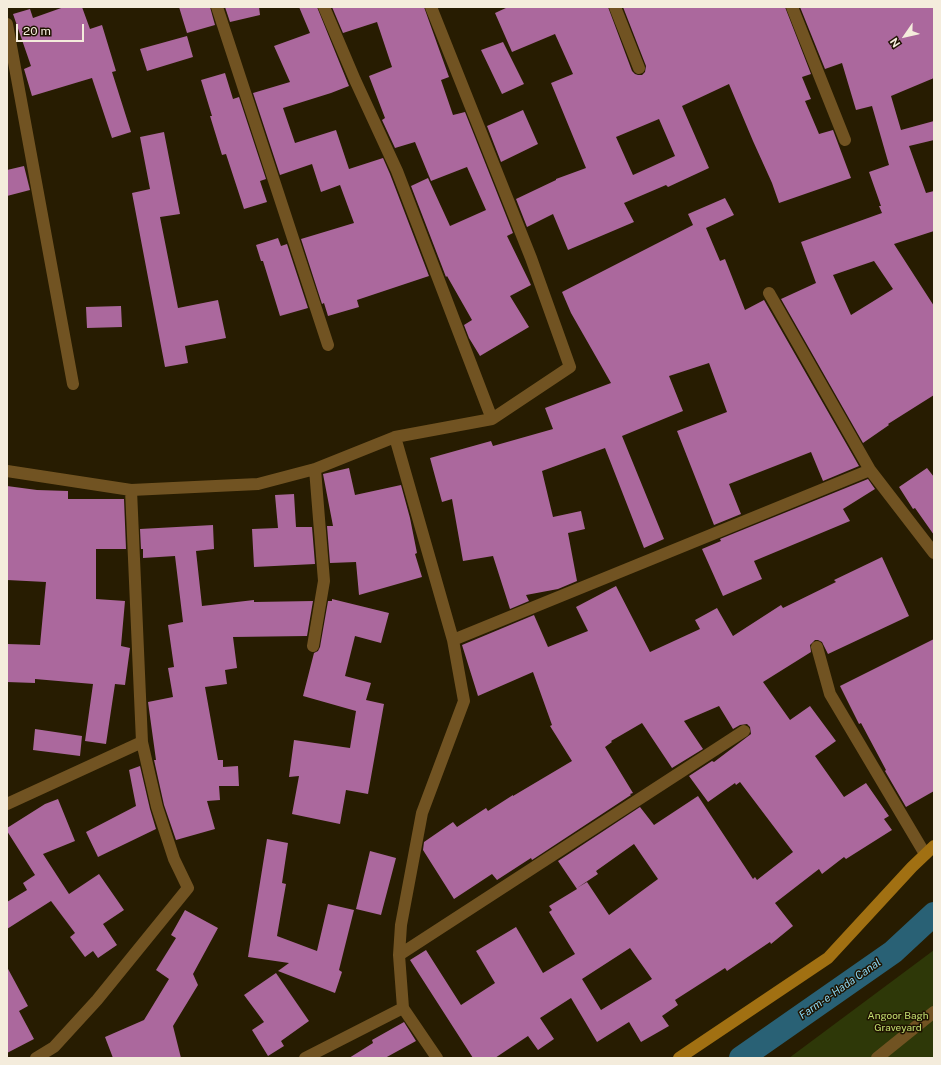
<!DOCTYPE html>
<style>
body{margin:0}
#map{position:relative;width:941px;height:1065px;overflow:hidden;background:#271c01;font-family:"Public Sans",sans-serif}
canvas{display:block}
.frame{position:absolute;inset:0;border:8px solid #f4ecdc;pointer-events:none}
.north{position:absolute;left:885px;top:16px;width:40px;height:40px;-webkit-text-stroke:3px #1e1300;paint-order:stroke;rotate:236deg;font-size:11px;font-weight:700;line-height:16px;text-align:center;color:#f4ecdc}
.north::after{content:'';display:block;margin:auto;width:14px;height:18px;background:#f4ecdc;clip-path:polygon(50% 0,100% 100%,50% 72%,0 100%)}
.scale{position:absolute;left:16px;top:24px;width:68px;height:18px;box-sizing:border-box;border:2px solid #f4ecdc;border-top:0;padding-left:5px;font-size:12px;line-height:14px;white-space:nowrap;color:#f4ecdc;-webkit-text-stroke:3px #1e1300;paint-order:stroke}
</style>
<div id="map">
<canvas width="941" height="1065"></canvas>
<div class="frame"></div>
<div class="north">N</div>
<div class="scale">20 m</div>
</div>
<script>
const context = document.querySelector('canvas').getContext('2d');
context.lineJoin = 'round';
function fill(path, color) { context.fillStyle = color; context.fill(path, 'evenodd'); }
function strokePath(path, color, width, dash) { context.strokeStyle = color; context.lineWidth = width; context.lineCap = dash ? 'butt' : 'round'; context.setLineDash(dash || []); context.stroke(path); }
function label(font, color, halo, rows, align = 'center') {
  context.font = font + ' "Public Sans",sans-serif'; context.lineWidth = 3; context.setLineDash([]); context.textBaseline = 'middle'; context.strokeStyle = halo; context.fillStyle = color; for (const [text, x, y, turn = 0] of rows) {
    context.save(); context.translate(x, y); context.rotate((+turn || 0) * Math.PI / 180); context.textAlign = isNaN(turn) ? turn : align; if (halo) context.strokeText(text, 0, 0); context.fillText(text, 0, 0); context.restore();
  }
}
fill(new Path2D(`
 M 934,950 L 934,1058 L 789,1058 Z`), '#2e3808');
strokePath(new Path2D(`
 M 741,1058 L 893,952 L 934,914`), '#296175', 24);
fill(new Path2D(`
 M 64,7 L 82,7 L 90,29 L 102,25 L 116,71 L 112,72 L 131,132 L 112,138 L 92,78 L 32,96 L 24,69 L 31,66 L 13,14 L 30,9 L 33,18 Z
 M 179,7 L 210,7 L 215,25 L 187,33 Z
 M 225,7 L 259,7 L 260,15 L 230,22 Z
 M 299,7 L 317,7 L 349,86 L 331,93 L 283,108 L 295,143 L 336,130 L 349,169 L 383,158 L 390,174 L 429,276 L 357,300 L 359,307 L 328,316 L 324,303 L 322,304 L 301,239 L 354,223 L 340,185 L 321,192 L 312,164 L 280,175 L 253,93 L 290,82 L 274,46 L 310,33 Z
 M 332,7 L 424,7 L 449,77 L 441,80 L 453,115 L 465,112 L 513,233 L 507,236 L 531,285 L 510,296 L 529,327 L 480,356 L 469,338 L 464,325 L 472,320 L 447,276 L 446,277 L 411,186 L 428,178 L 450,226 L 486,210 L 467,167 L 431,181 L 415,142 L 395,148 L 382,120 L 385,118 L 369,76 L 392,67 L 377,22 L 343,33 Z
 M 508,7 L 608,7 L 632,71 L 635,74 L 638,75 L 642,75 L 645,72 L 646,66 L 623,7 L 785,7 L 811,74 L 802,77 L 811,99 L 805,101 L 819,134 L 833,130 L 851,178 L 779,203 L 772,183 L 753,141 L 729,84 L 682,106 L 709,168 L 668,187 L 666,185 L 624,203 L 634,222 L 568,250 L 553,214 L 527,227 L 516,199 L 556,180 L 556,179 L 586,168 L 551,83 L 573,74 L 555,34 L 512,52 L 495,13 ZM 659,119 L 675,156 L 633,175 L 616,137 Z
 M 800,7 L 934,7 L 934,78 L 891,96 L 901,130 L 934,121 L 934,140 L 909,146 L 926,193 L 934,191 L 934,231 L 894,244 L 934,306 L 934,395 L 888,424 L 889,425 L 863,443 L 781,299 L 816,283 L 801,242 L 882,213 L 879,206 L 881,206 L 869,172 L 889,165 L 872,106 L 856,110 L 842,63 L 825,69 ZM 874,261 L 893,289 L 851,315 L 833,275 Z
 M 187,36 L 193,57 L 147,71 L 140,49 Z
 M 503,42 L 524,84 L 502,94 L 481,50 Z
 M 225,73 L 233,99 L 239,97 L 266,179 L 260,181 L 267,202 L 244,209 L 226,154 L 222,155 L 210,116 L 212,116 L 201,80 Z
 M 523,110 L 538,144 L 501,162 L 487,126 Z
 M 164,132 L 180,214 L 160,217 L 178,308 L 218,300 L 226,338 L 185,346 L 188,363 L 165,367 L 132,193 L 150,189 L 140,137 Z
 M 24,166 L 30,190 L 7,196 L 7,170 Z
 M 725,198 L 734,215 L 706,228 L 720,261 L 725,259 L 745,310 L 764,300 L 859,466 L 823,481 L 811,452 L 729,484 L 741,514 L 714,525 L 677,431 L 727,412 L 709,363 L 669,376 L 683,411 L 622,436 L 664,539 L 644,548 L 605,448 L 542,471 L 553,517 L 581,511 L 585,529 L 568,533 L 577,581 L 558,589 L 526,595 L 529,601 L 510,609 L 493,556 L 463,561 L 452,499 L 442,502 L 430,458 L 491,441 L 493,446 L 553,429 L 545,408 L 611,383 L 571,313 L 562,292 L 693,225 L 688,214 Z
 M 278,238 L 281,246 L 287,244 L 308,308 L 280,316 L 263,261 L 261,261 L 256,245 Z
 M 121,306 L 122,327 L 87,328 L 86,307 Z
 M 349,468 L 355,495 L 401,485 L 410,518 L 417,553 L 415,554 L 422,577 L 359,595 L 356,562 L 330,563 L 327,526 L 333,526 L 323,474 Z
 M 927,468 L 934,477 L 934,535 L 915,508 L 913,509 L 899,487 Z
 M 868,479 L 875,489 L 843,509 L 850,521 L 754,561 L 762,579 L 723,596 L 702,549 L 721,541 L 720,539 Z
 M 7,486 L 37,490 L 68,491 L 68,499 L 124,499 L 126,549 L 96,549 L 96,599 L 125,601 L 121,646 L 130,648 L 125,685 L 115,684 L 106,744 L 85,741 L 93,684 L 35,679 L 35,683 L 7,682 L 7,644 L 40,645 L 46,582 L 7,580 Z
 M 294,494 L 296,527 L 312,527 L 315,564 L 254,567 L 252,529 L 278,528 L 275,495 Z
 M 213,525 L 214,549 L 196,551 L 202,606 L 254,600 L 254,602 L 313,601 L 307,636 L 233,637 L 237,668 L 225,670 L 227,684 L 205,687 L 218,760 L 223,760 L 223,767 L 238,766 L 239,786 L 219,786 L 220,800 L 207,801 L 215,829 L 176,840 L 164,805 L 154,760 L 156,760 L 148,702 L 173,697 L 168,668 L 174,667 L 168,625 L 183,622 L 175,556 L 143,558 L 143,549 L 141,549 L 140,529 Z
 M 882,557 L 909,616 L 828,654 L 822,642 L 818,640 L 815,640 L 810,645 L 811,652 L 763,682 L 790,720 L 810,706 L 836,741 L 815,756 L 844,797 L 866,783 L 889,816 L 884,819 L 892,830 L 846,859 L 844,857 L 822,874 L 819,869 L 775,903 L 793,926 L 771,944 L 770,942 L 727,971 L 725,968 L 675,1000 L 678,1005 L 662,1016 L 669,1026 L 641,1042 L 629,1022 L 597,1042 L 571,998 L 540,1018 L 554,1039 L 538,1050 L 528,1036 L 495,1058 L 473,1058 L 410,960 L 426,950 L 461,1005 L 495,983 L 476,951 L 516,927 L 543,973 L 575,954 L 549,912 L 552,910 L 549,906 L 577,889 L 558,861 L 640,807 L 654,825 L 698,796 L 753,879 L 755,877 L 757,880 L 793,852 L 740,782 L 736,785 L 735,783 L 708,802 L 689,776 L 712,761 L 714,762 L 751,734 L 750,727 L 747,724 L 740,725 L 733,729 L 719,706 L 684,721 L 703,749 L 672,768 L 642,723 L 611,741 L 612,742 L 605,747 L 633,793 L 630,794 L 631,795 L 532,860 L 531,858 L 497,880 L 492,874 L 454,899 L 423,850 L 424,842 L 453,822 L 457,827 L 486,808 L 488,811 L 513,795 L 513,796 L 572,761 L 550,726 L 552,725 L 533,672 L 478,696 L 462,645 L 534,615 L 548,647 L 588,631 L 576,607 L 616,586 L 650,652 L 700,629 L 695,620 L 717,608 L 733,636 L 781,605 L 783,608 L 836,582 L 834,580 ZM 634,844 L 658,879 L 609,915 L 587,882 L 577,888 L 598,874 L 596,871 ZM 630,948 L 652,979 L 601,1010 L 582,979 Z
 M 332,599 L 389,613 L 381,643 L 355,636 L 345,676 L 371,683 L 366,700 L 384,704 L 368,794 L 346,790 L 340,824 L 292,814 L 299,776 L 289,777 L 294,740 L 350,748 L 356,711 L 303,696 L 314,653 L 318,651 L 320,647 L 328,601 L 332,601 Z
 M 934,639 L 934,791 L 906,807 L 885,771 L 886,770 L 861,723 L 859,724 L 840,686 Z
 M 35,729 L 82,736 L 80,756 L 33,750 Z
 M 140,766 L 150,809 L 156,829 L 98,857 L 86,832 L 136,806 L 129,770 Z
 M 58,799 L 75,841 L 43,854 L 69,894 L 99,874 L 124,910 L 103,924 L 117,945 L 98,958 L 93,951 L 85,957 L 70,937 L 75,933 L 51,901 L 7,929 L 7,902 L 27,890 L 23,883 L 35,875 L 7,831 L 7,828 L 45,804 Z
 M 267,839 L 288,843 L 282,883 L 286,884 L 277,936 L 317,951 L 328,904 L 354,910 L 339,970 L 342,972 L 335,993 L 278,971 L 289,963 L 248,957 Z
 M 370,851 L 396,858 L 381,915 L 356,909 Z
 M 185,910 L 218,928 L 193,974 L 198,985 L 173,1026 L 181,1058 L 113,1058 L 105,1037 L 144,1020 L 169,979 L 156,970 L 176,938 L 171,935 Z
 M 7,967 L 28,1006 L 19,1011 L 34,1039 L 7,1053 Z
 M 276,973 L 309,1021 L 281,1041 L 284,1046 L 268,1056 L 252,1030 L 264,1022 L 244,995 Z
 M 404,1022 L 416,1041 L 385,1058 L 349,1058 L 373,1043 L 372,1040 Z`), '#ab689d');
strokePath(new Path2D(`
 M 217,7 L 328,345
 M 324,7 L 355,80 L 397,171 L 492,419
 M 431,7 L 531,258 L 570,367 L 492,419 L 395,437 L 453,640 L 464,701 L 422,813 L 401,925 L 399,955 L 403,1008 L 437,1058
 M 615,7 L 639,68
 M 792,7 L 845,140
 M 7,24 L 73,384
 M 769,293 L 870,470 L 934,553
 M 7,471 L 131,490 L 258,484 L 315,469 L 395,437
 M 453,640 L 870,470
 M 313,646 L 324,581 L 315,469
 M 817,647 L 830,694 L 925,854
 M 7,804 L 142,742
 M 399,955 L 744,731
 M 36,1058 L 54,1047 L 97,1000 L 188,888 L 174,859 L 157,807 L 142,742 L 131,490
 M 305,1058 L 403,1008
 M 877,1058 L 934,1012`), '#715322', 12);
strokePath(new Path2D(`
 M 679,1058 L 828,958 L 912,867 L 934,846`), '#a17012', 12);
label('10px', '#c5e070', '#1e1300', [
 ["Angoor Bagh",898,1016],
 ["Graveyard",898,1028]
]);
label('italic 11px', '#8bd7f3', '#1e1300', [
 ["Farm-e-Hada Canal",840,989,-35]
]);
</script>
